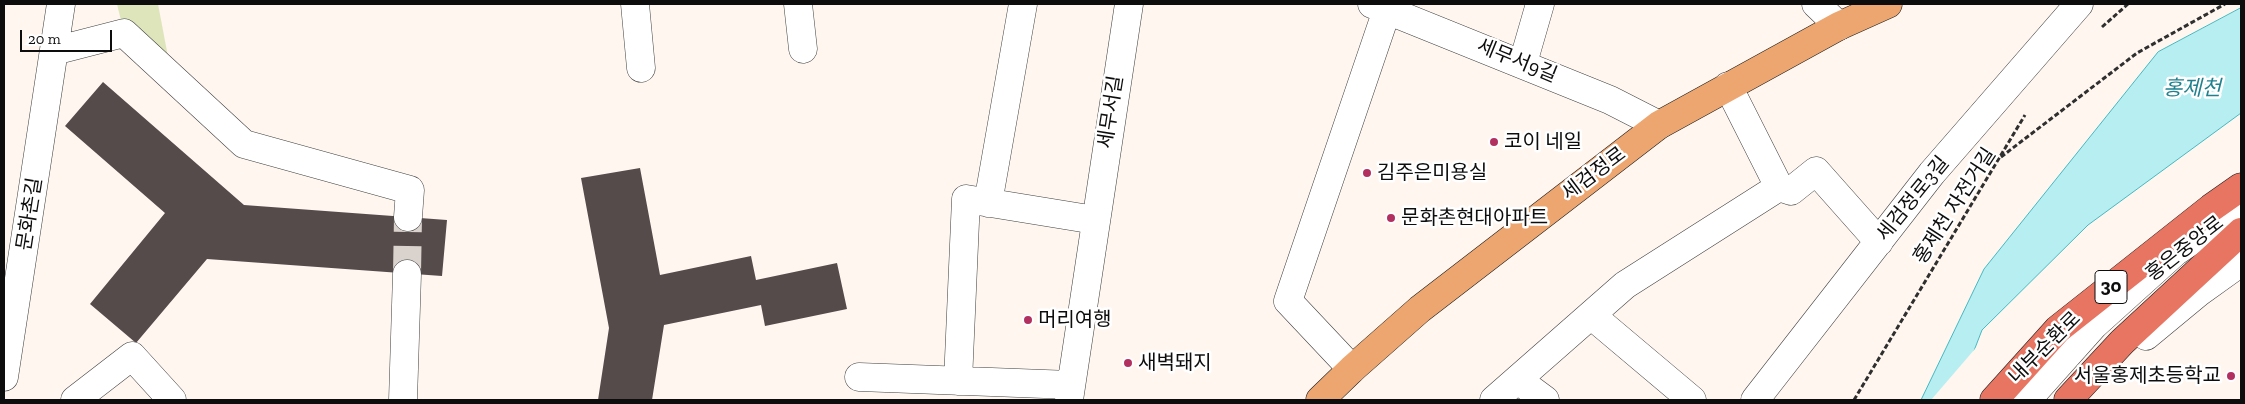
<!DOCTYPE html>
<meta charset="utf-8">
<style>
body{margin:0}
#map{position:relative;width:2245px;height:404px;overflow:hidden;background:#fef6ef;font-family:"Zilla Slab",serif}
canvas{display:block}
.frame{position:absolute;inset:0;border:5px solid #0d0d0d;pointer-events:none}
.scale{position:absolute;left:20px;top:30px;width:92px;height:22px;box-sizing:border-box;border:2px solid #0d0d0d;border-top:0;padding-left:6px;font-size:15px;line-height:18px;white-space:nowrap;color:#0d0d0d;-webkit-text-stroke:4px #fff;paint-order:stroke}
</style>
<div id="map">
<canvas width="2245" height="404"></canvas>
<div class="frame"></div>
<div class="scale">20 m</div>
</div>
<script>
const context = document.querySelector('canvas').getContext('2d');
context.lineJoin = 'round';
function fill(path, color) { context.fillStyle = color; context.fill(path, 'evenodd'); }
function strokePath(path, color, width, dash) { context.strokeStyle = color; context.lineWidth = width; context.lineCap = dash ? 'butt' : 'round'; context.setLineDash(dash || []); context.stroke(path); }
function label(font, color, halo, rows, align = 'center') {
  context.font = font + ' "Zilla Slab","Noto Sans KR",serif'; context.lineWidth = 5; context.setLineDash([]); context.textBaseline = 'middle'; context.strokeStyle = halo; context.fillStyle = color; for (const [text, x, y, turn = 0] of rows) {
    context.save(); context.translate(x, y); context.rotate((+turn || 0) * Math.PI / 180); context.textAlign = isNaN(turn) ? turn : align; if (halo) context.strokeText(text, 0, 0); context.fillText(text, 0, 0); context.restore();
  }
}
fill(new Path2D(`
 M 117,4 L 158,4 L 169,62 L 124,33 Z`), '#dee5bb');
const water = new Path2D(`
 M 2241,8 L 2241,113 L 2088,225 L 1982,330 L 1955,400 L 1921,400 L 1984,269 L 2158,52 Z`);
fill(water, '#b7eef1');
strokePath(water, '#44b8c2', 1);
fill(new Path2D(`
 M 1980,343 L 1957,400 L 1931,400 Z`), '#fef6ef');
fill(new Path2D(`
 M 103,82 L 244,205 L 447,220 L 442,276 L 207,259 L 136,343 L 90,304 L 165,213 L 65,126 Z
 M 640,168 L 660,275 L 751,256 L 756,280 L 837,263 L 847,309 L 765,326 L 761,305 L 664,325 L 652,400 L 598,400 L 609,328 L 581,178 Z`), '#554b4a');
strokePath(new Path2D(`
 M 407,274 L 408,217`), '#dad3cd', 28, [28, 14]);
const minor = new Path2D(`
 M 635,4 L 641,68
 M 798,4 L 803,49
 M 1372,4 L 1610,100 L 1659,125
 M 1816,4 L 1839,26
 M 54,51 L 124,33 L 244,144 L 410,190 L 408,217
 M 1523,63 L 1540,4
 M 1779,187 L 1791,191 L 1816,171 L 1879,242
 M 988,203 L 1023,4
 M 1591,315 L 1692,400
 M 2146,336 L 2198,293 L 2241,262
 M 1352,369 L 1288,301 L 1389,4
 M 4,377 L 61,4
 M 859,377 L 1071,385
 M 1518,380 L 1545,400
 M 958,381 L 966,199 L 1095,220
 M 75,400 L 132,356 L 172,400
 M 403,400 L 407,274
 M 1069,400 L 1129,4
 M 1494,400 L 1625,285 L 1779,187 L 1728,86
 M 1755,400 L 1932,173 L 2079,4
 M 2027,400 L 2094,325 L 2175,252 L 2241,207`);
const major = new Path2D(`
 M 1320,400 L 1352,369 L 1420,309 L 1659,125 L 1839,26 L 1888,4`);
const highway = new Path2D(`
 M 1994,400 L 2058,329 L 2211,208 L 2241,187
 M 2068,400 L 2122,342 L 2241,232`);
strokePath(minor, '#404040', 29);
strokePath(major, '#1e1e1e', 29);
strokePath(highway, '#1e1e1e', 29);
strokePath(new Path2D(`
 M 2102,27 L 2128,4
 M 2001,157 L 2137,53 L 2225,4
 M 1854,400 L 2025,115`), '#2f2f2f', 3, [5, 2.5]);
strokePath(minor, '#fff', 28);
strokePath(major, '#eda66f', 28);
strokePath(highway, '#e87462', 28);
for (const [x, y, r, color] of [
 [1494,142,5,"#b23060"],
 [1367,173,5,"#b23060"],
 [1391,218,5,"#b23060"],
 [1028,320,5,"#b23060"],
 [1128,363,5,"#b23060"],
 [2231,376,5,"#b23060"]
]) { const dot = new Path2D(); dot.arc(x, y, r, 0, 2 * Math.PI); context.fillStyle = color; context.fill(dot); strokePath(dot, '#fff', 2); }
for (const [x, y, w] of [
 [2111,287,32]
]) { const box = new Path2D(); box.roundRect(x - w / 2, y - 16.5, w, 33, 4); context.fillStyle = '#fff'; context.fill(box); strokePath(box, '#0d0d0d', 1); }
label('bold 19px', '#0d0d0d', null, [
 ["30",2111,287]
]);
label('20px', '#0d0d0d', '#fff', [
 ["세무서9길",1517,61,22],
 ["세무서길",1111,112,-81],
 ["세검정로",1594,174,-37],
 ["세검정로3길",1913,199,-51],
 ["홍제천 자전거길",1955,206,-57],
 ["문화촌길",30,214,-81],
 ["홍은중앙로",2185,249,-38],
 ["내부순환로",2045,348,-45]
]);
label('20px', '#0d0d0d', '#fff', [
 ["코이 네일",1504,142],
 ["김주은미용실",1377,173],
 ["문화촌현대아파트",1401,218],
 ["머리여행",1038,320],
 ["새벽돼지",1138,363],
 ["서울홍제초등학교",2221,376,"right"]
], 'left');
label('italic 21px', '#20818e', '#fff', [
 ["홍제천",2192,89]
]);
</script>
